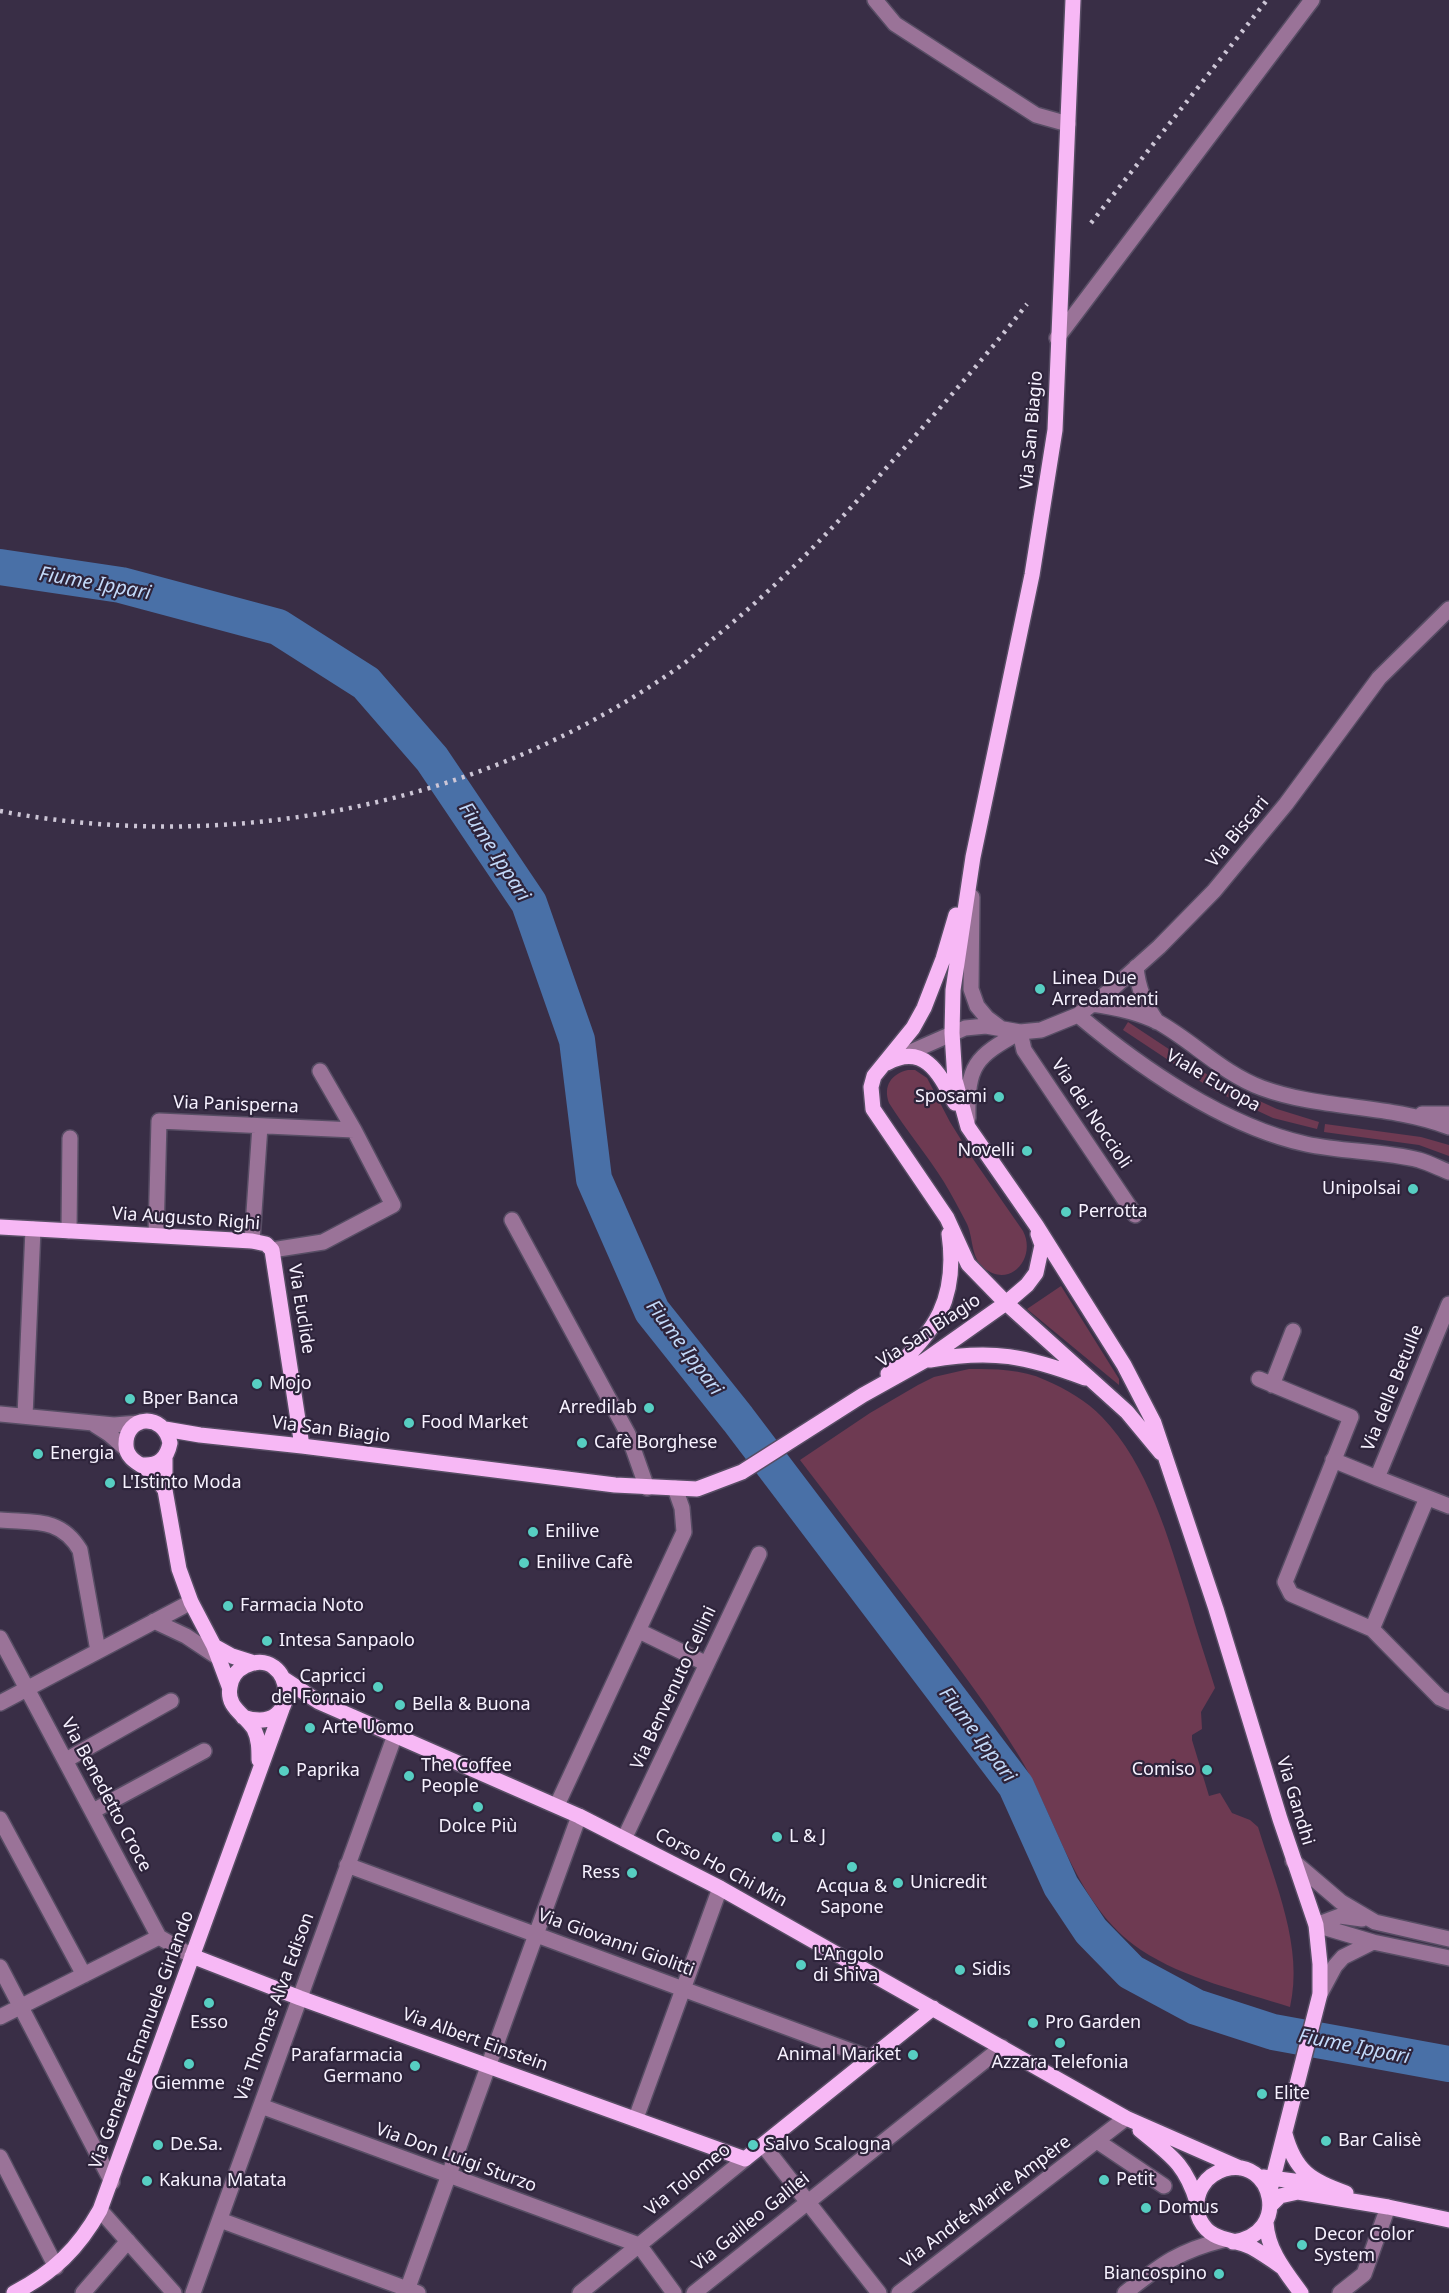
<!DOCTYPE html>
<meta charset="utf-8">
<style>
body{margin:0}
canvas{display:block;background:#392e46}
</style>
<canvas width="1449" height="2293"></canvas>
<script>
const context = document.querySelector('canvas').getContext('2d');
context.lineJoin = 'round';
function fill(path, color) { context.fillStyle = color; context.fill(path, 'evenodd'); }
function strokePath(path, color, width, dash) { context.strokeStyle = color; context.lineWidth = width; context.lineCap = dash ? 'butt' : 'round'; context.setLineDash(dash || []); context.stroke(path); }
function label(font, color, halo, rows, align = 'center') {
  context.font = font + ' "Noto Sans",sans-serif'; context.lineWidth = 4.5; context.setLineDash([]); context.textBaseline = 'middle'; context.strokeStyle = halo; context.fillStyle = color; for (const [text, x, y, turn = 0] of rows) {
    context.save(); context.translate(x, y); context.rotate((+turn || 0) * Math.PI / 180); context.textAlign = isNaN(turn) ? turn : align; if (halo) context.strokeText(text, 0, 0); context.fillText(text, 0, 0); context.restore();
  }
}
fill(new Path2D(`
 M 1128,1022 L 1220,1083 L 1277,1109 L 1319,1122 L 1317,1129 L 1273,1118 L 1215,1091 L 1123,1030 Z
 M 908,1070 L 915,1070 L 927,1078 L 950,1122 L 973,1159 L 1023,1231 C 1037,1258 1010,1289 984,1268 C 970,1257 974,1237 966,1222 C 959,1209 952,1195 944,1182 C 927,1155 906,1130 889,1103 C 883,1086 891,1074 908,1070 Z
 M 1325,1124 L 1421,1137 L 1449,1145 L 1449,1156 L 1419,1145 L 1324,1132 Z
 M 1061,1286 L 1119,1379 L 1119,1385 L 1027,1309 Z
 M 969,1369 C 995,1369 1022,1369 1045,1380 C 1066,1389 1087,1401 1102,1417 C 1148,1464 1169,1540 1188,1601 C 1196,1630 1206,1659 1215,1688 L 1201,1712 L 1202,1729 L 1192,1735 L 1192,1740 L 1209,1796 L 1220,1793 L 1232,1813 L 1250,1820 L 1258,1827 C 1275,1883 1304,1948 1290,2007 C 1241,1991 1185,1979 1141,1950 C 1074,1904 1059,1822 1019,1756 C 989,1707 954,1661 919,1615 C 879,1564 840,1512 800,1460 L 870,1413 L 918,1385 L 934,1377 Z`), '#6e3a52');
strokePath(new Path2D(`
 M 0,567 L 121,585 L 278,627 L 366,683 L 432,759 L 529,903 L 577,1040 L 594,1179 L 652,1311 L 738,1419 L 1016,1786 L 1061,1886 L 1091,1931 L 1131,1972 L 1196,2007 L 1273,2032 L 1449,2064`), '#4970a7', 36);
const minor = new Path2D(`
 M 875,0 L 895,24 L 1036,115 L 1068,124
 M 1057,338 L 1312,0
 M 972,897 L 971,989 L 977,1006 L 987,1018 L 999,1027
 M 1136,967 C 1138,989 1145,1004 1157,1022
 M 1092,1004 C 1114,1007 1138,1012 1158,1022 C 1194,1042 1222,1073 1262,1088 C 1322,1110 1389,1104 1449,1127
 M 1078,1015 C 1141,1068 1225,1126 1306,1144 C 1343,1152 1383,1151 1419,1160 C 1429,1163 1439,1168 1449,1172
 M 1020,1032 L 1024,1050 L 1135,1215
 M 897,1058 L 965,1028 L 986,1026 L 1020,1032 L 1041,1030 L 1078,1015 L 1112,989 L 1159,947 L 1214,891 L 1286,804 L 1379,678 L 1449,609
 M 1422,1114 L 1449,1114
 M 968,1118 C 967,1065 975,1057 1020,1032
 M 512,1220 L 628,1434 L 647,1488
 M 69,1231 L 70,1138
 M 156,1235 L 159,1121 L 354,1130
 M 252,1241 L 260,1126
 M 272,1250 L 323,1242 L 393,1205 L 354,1130 L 320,1071
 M 1259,1379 L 1351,1417 L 1285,1582 L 1291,1594 L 1372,1629 L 1440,1698 L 1449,1702
 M 1272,1385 L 1293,1331
 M 0,1414 L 114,1425 L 139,1423
 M 25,1416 L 33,1229
 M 95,1425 L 109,1434 L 126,1449
 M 1333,1460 L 1377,1478 L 1449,1304
 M 1377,1478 L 1449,1506
 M 0,1520 C 34,1523 60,1517 80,1550 L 98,1651
 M 154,1621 L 186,1636 L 219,1658
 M 1372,1629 L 1427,1498
 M 639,1631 L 707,1664
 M 0,1638 L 159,1937 L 192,1956
 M 0,1703 L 191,1602
 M 66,1760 L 171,1701
 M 557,1805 L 684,1532 L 682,1508 L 675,1488
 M 93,1811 L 204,1751
 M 0,1819 L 84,1975
 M 624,1839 L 759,1554
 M 1293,1861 L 1341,1902 L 1375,1922 L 1449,1939
 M 347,1865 L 870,2058
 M 1316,1925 L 1340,1916 L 1362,1919
 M 1316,1925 L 1373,1942
 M 0,1967 L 112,2182
 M 1320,1994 L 1335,1966 L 1343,1957 L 1373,1942 L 1449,1958
 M 0,2017 L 159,1937
 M 261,2106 L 639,2245 L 674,2293
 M 636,2118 L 720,1888
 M 1097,2141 L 1164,2186
 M 763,2145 L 879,2293
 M 0,2157 L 56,2267
 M 100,2210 L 174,2293
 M 220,2220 L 418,2293
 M 83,2293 L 128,2241
 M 193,2293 L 395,1735
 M 406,2293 L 579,1816
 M 580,2293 L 745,2159
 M 694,2293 L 1002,2047
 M 899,2293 L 1126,2118
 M 1125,2293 C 1161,2265 1178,2251 1223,2240
 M 1340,2293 L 1364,2274 L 1388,2207`);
const major = new Path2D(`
 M 1073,0 L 1055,430 L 1032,575 L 973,857 L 953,990 L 952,1033 L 955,1080 L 968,1127 L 1036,1225 L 1124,1365 L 1154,1423 L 1216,1609 L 1280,1819 L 1316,1925 L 1320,1964 L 1320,1994 L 1269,2194
 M 956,915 L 943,959 L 924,1008 L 913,1028 L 874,1076 L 871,1087 L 873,1109 L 947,1218 L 968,1264 L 1006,1303 L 1127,1412 L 1161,1453
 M 887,1063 C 925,1042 940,1075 955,1103
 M 0,1227 L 252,1241 L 266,1244 L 272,1250 L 302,1446
 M 930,1360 C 993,1349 1026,1356 1085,1378
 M 888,1374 C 936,1333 958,1298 949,1234
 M 165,1429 L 200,1435 L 302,1446 L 615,1485 L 697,1489 L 742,1472 L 863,1395 L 924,1361 L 1006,1303 L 1027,1285 L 1036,1273 L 1042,1245 L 1038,1234
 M 165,1458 L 165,1490 L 179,1569 L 191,1602 L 214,1646 L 229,1686
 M 143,1465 C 159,1466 167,1458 170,1443 C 164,1412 125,1415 126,1445 C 126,1461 144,1465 154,1474 C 158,1479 161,1485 165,1490
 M 214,1646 L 232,1656 L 254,1663
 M 284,1679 L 319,1702 L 579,1816 L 720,1888 L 1126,2118 L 1240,2168
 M 243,1717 C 305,1738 294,1643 245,1666 C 237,1670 231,1678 230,1687 C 226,1708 245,1714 254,1729 C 259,1739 259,1749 259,1760
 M 192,1956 L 300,1998 L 745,2159 L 933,2008
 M 1140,2130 C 1170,2155 1185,2163 1197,2202
 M 1285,2134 C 1295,2171 1311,2181 1346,2193
 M 1263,2177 L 1317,2184
 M 1271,2205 L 1280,2196 L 1298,2192 L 1388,2207 L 1449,2220
 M 1266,2223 C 1268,2251 1285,2271 1301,2293
 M 1233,2242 C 1292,2234 1273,2156 1225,2169 C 1216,2172 1208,2177 1203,2185 C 1196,2195 1195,2209 1200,2220 C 1211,2242 1232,2238 1251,2247 C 1262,2253 1272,2260 1282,2267
 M 14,2293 C 54,2272 78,2249 100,2210 L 282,1709`);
strokePath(minor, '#574d64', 18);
strokePath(major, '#574d64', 18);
strokePath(minor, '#9a7398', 15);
strokePath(major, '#f7b8f5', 15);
strokePath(new Path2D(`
 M 1091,223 L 1267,0
 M 0,811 C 231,855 483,805 676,669 C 690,660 702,648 714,638 C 778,586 834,528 888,466 C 936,413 983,360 1027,304`), '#cdc6d6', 4.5, [3, 6]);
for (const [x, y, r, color] of [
 [1040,989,6,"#57cec2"],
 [999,1097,6,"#57cec2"],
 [1027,1151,6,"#57cec2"],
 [1413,1189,6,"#57cec2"],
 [1066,1212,6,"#57cec2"],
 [257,1384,6,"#57cec2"],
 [130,1399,6,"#57cec2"],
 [649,1408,6,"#57cec2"],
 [409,1423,6,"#57cec2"],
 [582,1443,6,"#57cec2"],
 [38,1454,6,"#57cec2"],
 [110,1483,6,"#57cec2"],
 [533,1532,6,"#57cec2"],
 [524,1563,6,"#57cec2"],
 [228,1606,6,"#57cec2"],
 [267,1641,6,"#57cec2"],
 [378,1687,6,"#57cec2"],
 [400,1705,6,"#57cec2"],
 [310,1728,6,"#57cec2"],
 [1207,1770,6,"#57cec2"],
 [284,1771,6,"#57cec2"],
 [409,1776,6,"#57cec2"],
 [478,1807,6,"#57cec2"],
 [777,1837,6,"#57cec2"],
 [852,1867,6,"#57cec2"],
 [632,1873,6,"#57cec2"],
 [898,1883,6,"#57cec2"],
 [801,1965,6,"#57cec2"],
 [960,1970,6,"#57cec2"],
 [209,2003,6,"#57cec2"],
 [1033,2023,6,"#57cec2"],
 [1060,2043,6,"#57cec2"],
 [913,2055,6,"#57cec2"],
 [189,2064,6,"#57cec2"],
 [415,2066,6,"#57cec2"],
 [1262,2094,6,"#57cec2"],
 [1326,2141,6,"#57cec2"],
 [158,2145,6,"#57cec2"],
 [753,2145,6,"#57cec2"],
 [1104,2180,6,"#57cec2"],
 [147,2181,6,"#57cec2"],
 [1146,2208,6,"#57cec2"],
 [1302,2245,6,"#57cec2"],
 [1219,2274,6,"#57cec2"]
]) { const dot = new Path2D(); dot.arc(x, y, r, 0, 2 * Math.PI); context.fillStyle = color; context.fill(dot); strokePath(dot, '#2e243b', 2); }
label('18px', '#f7f2ff', '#2e243b', [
 ["Via San Biagio",1032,430,-85],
 ["Via Biscari",1238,832,-50],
 ["Viale Europa",1213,1081,30],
 ["Via Panisperna",236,1105,2],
 ["Via dei Noccioli",1091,1114,56],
 ["Via Augusto Righi",186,1219,4],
 ["Via Euclide",301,1309,81],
 ["Via San Biagio",929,1331,-33],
 ["Via delle Betulle",1393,1388,-68],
 ["Via San Biagio",331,1430,7],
 ["Via Benvenuto Cellini",674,1688,-65],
 ["Via Benedetto Croce",106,1795,62],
 ["Via Gandhi",1295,1801,73],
 ["Corso Ho Chi Min",721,1868,28],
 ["Via Giovanni Giolitti",616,1943,20],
 ["Via Thomas Alva Edison",275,2007,-70],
 ["Via Generale Emanuele Girlando",142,2040,-70],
 ["Via Albert Einstein",475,2040,20],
 ["Via Don Luigi Sturzo",456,2158,20],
 ["Via Tolomeo",688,2180,-39],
 ["Via André-Marie Ampère",986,2202,-37],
 ["Via Galileo Galilei",751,2222,-39]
]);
label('18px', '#f7f2ff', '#2e243b', [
 ["Linea Due",1052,979],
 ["Arredamenti",1052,1000],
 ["Sposami",987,1097,"right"],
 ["Novelli",1015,1151,"right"],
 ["Unipolsai",1401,1189,"right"],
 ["Perrotta",1078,1212],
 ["Mojo",269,1384],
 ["Bper Banca",142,1399],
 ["Arredilab",637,1408,"right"],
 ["Food Market",421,1423],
 ["Cafè Borghese",594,1443],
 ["Energia",50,1454],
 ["L'Istinto Moda",122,1483],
 ["Enilive",545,1532],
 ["Enilive Cafè",536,1563],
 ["Farmacia Noto",240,1606],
 ["Intesa Sanpaolo",279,1641],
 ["Capricci",366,1677,"right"],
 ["del Fornaio",366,1698,"right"],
 ["Bella & Buona",412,1705],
 ["Arte Uomo",322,1728],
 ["The Coffee",421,1766],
 ["People",421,1787],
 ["Comiso",1195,1770,"right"],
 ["Paprika",296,1771],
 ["Dolce Più",478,1827,"center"],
 ["L & J",789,1837],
 ["Ress",620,1873,"right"],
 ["Unicredit",910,1883],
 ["Acqua &",852,1887,"center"],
 ["Sapone",852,1908,"center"],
 ["L'Angolo",813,1955],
 ["di Shiva",813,1976],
 ["Sidis",972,1970],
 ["Esso",209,2023,"center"],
 ["Pro Garden",1045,2023],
 ["Animal Market",901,2055,"right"],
 ["Parafarmacia",403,2056,"right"],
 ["Germano",403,2077,"right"],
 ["Azzara Telefonia",1060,2063,"center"],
 ["Giemme",189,2084,"center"],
 ["Elite",1274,2094],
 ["Bar Calisè",1338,2141],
 ["De.Sa.",170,2145],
 ["Salvo Scalogna",765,2145],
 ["Petit",1116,2180],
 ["Kakuna Matata",159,2181],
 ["Domus",1158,2208],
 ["Decor Color",1314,2235],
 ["System",1314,2256],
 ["Biancospino",1207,2274,"right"]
], 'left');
label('italic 20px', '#c2d9f9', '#2e243b', [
 ["Fiume Ippari",95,584,10],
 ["Fiume Ippari",494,852,57],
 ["Fiume Ippari",684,1348,53],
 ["Fiume Ippari",977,1735,53],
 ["Fiume Ippari",1354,2047,11]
]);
</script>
